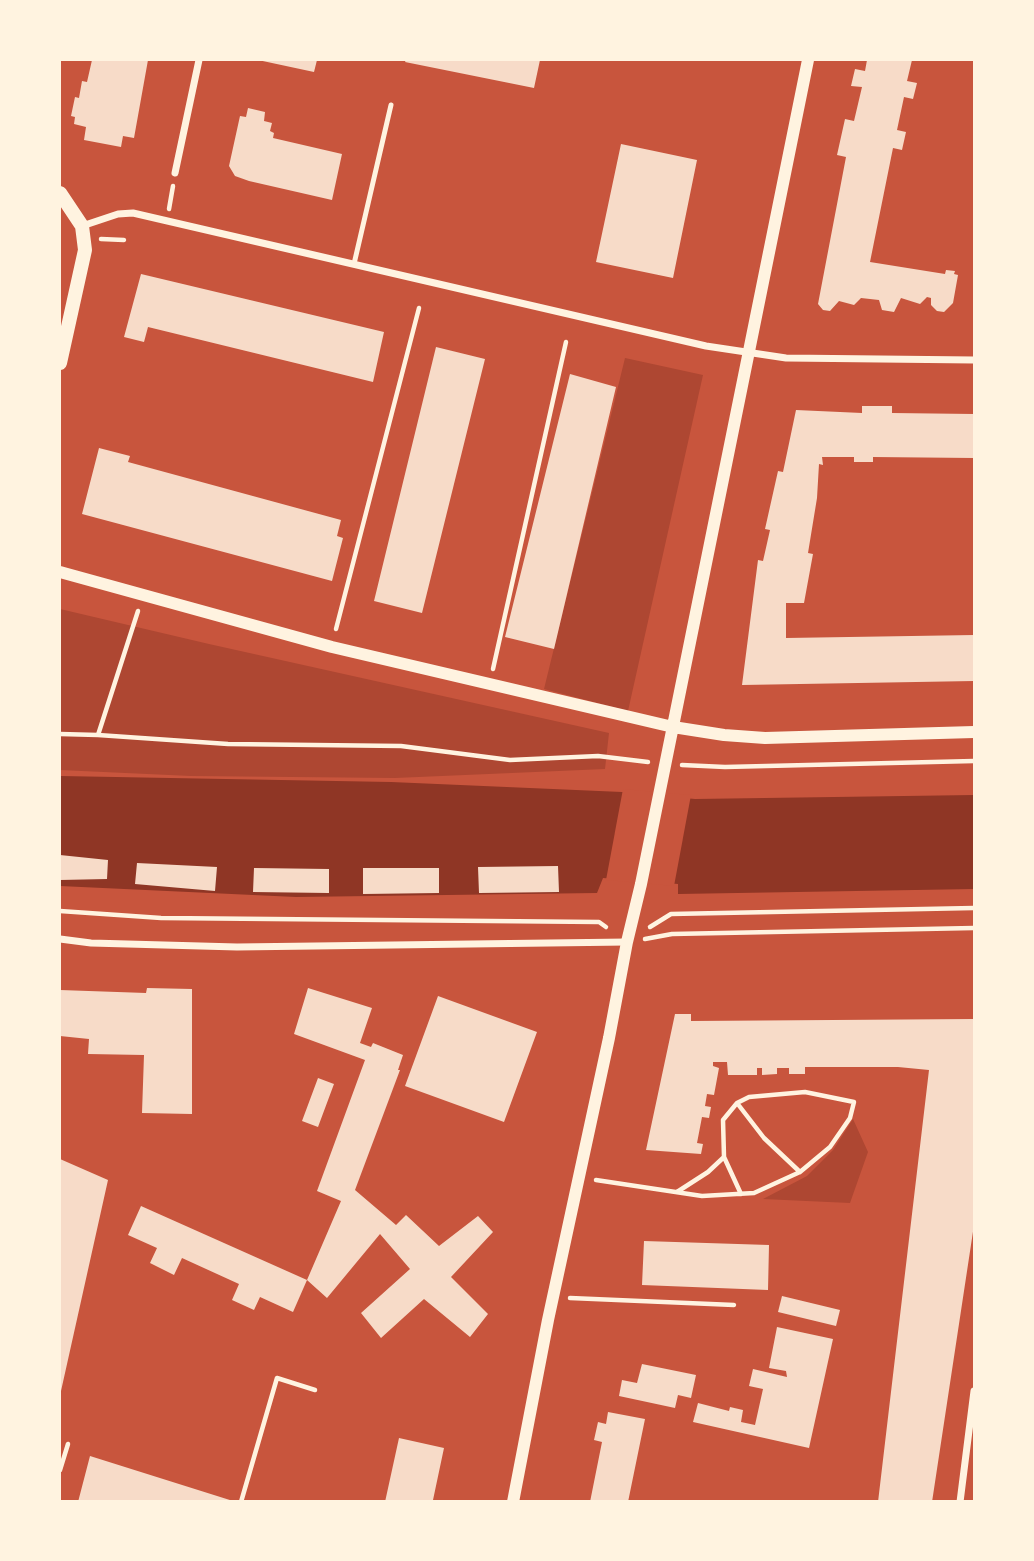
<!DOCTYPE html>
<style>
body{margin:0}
#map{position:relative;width:1034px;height:1561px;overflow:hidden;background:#c8553d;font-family:Merriweather,serif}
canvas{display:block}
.frame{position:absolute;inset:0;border:61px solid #fff3e0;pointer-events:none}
</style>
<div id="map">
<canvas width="1034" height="1561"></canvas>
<div class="frame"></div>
</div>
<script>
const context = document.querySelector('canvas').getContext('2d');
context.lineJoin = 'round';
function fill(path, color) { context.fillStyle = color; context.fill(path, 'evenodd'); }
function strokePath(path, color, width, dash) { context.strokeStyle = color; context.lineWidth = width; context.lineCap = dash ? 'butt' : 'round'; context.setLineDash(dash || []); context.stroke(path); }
fill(new Path2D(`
 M 625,358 L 703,375 L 628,711 L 544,689 Z
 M 60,609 L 209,644 L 609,733 L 605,769 L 395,778 L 191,776 L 60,770 Z
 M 853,1119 L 868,1152 L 850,1203 L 763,1199 L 807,1176 L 833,1150 Z`), '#ae4732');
fill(new Path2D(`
 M 60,776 L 391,782 L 622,792 L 695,799 L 974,795 L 974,889 L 678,894 L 678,884 L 603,878 L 597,893 L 296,897 L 60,886 Z`), '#8f3625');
fill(new Path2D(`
 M 623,789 L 691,795 L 674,886 L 606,880 Z`), '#c8553d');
fill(new Path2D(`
 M 92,60 L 148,60 L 134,138 L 123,136 L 121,147 L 84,140 L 86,127 L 74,124 L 75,117 L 71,116 L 75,97 L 79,98 L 82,81 L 87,82 Z
 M 258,60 L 317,60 L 314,72 Z
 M 406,60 L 540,60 L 534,88 L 405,62 Z
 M 867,60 L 912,60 L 907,81 L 917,83 L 913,99 L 904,97 L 897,130 L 906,132 L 902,150 L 893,148 L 870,262 L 945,274 L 946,270 L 955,271 L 954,274 L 958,275 L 953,303 L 944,312 L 937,311 L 931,305 L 931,298 L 927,297 L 920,304 L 901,298 L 894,312 L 882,310 L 879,300 L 861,298 L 854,305 L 839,301 L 830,311 L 823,310 L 818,304 L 846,157 L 837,155 L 845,119 L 854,121 L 862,87 L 851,86 L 855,69 L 865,71 Z
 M 248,108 L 265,112 L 264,121 L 272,123 L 270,131 L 274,133 L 273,138 L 342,154 L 332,200 L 249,181 L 235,176 L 229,166 L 240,116 L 246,117 Z
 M 621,144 L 697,160 L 673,278 L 596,262 Z
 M 141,274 L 384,332 L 373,382 L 148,327 L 144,342 L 124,337 Z
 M 436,347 L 485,359 L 422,613 L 374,601 Z
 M 570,374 L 616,387 L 554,649 L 505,637 Z
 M 862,406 L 892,406 L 892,413 L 974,414 L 974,458 L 873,457 L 873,462 L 854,462 L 854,457 L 822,457 L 823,465 L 819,464 L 817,498 L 808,553 L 813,554 L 804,603 L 786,603 L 786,638 L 974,635 L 974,681 L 742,685 L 758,560 L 763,561 L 770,530 L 765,529 L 778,471 L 783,472 L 796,410 L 862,413 Z
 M 99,448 L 130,456 L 128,462 L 341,520 L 337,536 L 343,538 L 332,581 L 82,514 Z
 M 60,855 L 108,860 L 107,879 L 60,880 Z
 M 137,863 L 217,867 L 215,891 L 135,884 Z
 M 558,866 L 559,892 L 479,893 L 478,867 Z
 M 254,868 L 329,869 L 329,893 L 253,892 Z
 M 363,868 L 439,868 L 439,893 L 363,894 Z
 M 147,988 L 192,989 L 192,1114 L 142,1113 L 144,1055 L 88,1054 L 89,1039 L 60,1036 L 60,990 L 146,993 Z
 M 308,988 L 372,1008 L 360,1043 L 371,1047 L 373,1043 L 403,1055 L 398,1070 L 400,1070 L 355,1190 L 396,1225 L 406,1215 L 439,1246 L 478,1216 L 493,1232 L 451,1277 L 488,1314 L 470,1337 L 424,1299 L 381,1338 L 361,1313 L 410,1269 L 380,1234 L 327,1298 L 307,1280 L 293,1312 L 260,1297 L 254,1310 L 232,1300 L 239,1284 L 182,1258 L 174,1275 L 150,1263 L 157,1248 L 128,1235 L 141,1206 L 307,1280 L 341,1201 L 317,1191 L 365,1060 L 294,1034 Z
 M 438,996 L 537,1032 L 504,1122 L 405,1086 Z
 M 675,1014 L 691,1014 L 691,1021 L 974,1019 L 974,1225 L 932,1502 L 878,1502 L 929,1070 L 898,1067 L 805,1067 L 805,1074 L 789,1074 L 789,1068 L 777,1068 L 777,1074 L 762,1075 L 762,1068 L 757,1068 L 757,1075 L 728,1075 L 727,1062 L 713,1062 L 713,1066 L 719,1068 L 714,1095 L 707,1094 L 705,1106 L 711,1107 L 709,1118 L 702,1117 L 697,1143 L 703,1144 L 701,1154 L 646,1150 Z
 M 318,1078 L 334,1084 L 318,1127 L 302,1121 Z
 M 60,1159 L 108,1180 L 61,1391 L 60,1391 Z
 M 644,1241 L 769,1245 L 768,1290 L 642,1285 Z
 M 782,1296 L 840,1310 L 836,1326 L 778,1312 Z
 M 777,1327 L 833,1339 L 809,1448 L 693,1422 L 698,1403 L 729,1411 L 730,1407 L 743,1410 L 741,1422 L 755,1425 L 763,1389 L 749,1386 L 753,1369 L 787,1377 L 786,1371 L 769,1368 Z
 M 642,1364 L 696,1375 L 691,1398 L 678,1395 L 675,1408 L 619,1396 L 622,1380 L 637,1383 Z
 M 608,1412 L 645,1419 L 628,1502 L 590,1502 L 602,1442 L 594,1440 L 598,1422 L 606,1424 Z
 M 399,1438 L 444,1448 L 433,1500 L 385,1502 Z
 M 90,1456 L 233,1501 L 233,1502 L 78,1502 Z`), '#f7dbc8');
strokePath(new Path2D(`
 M 169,209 L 173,186
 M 101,239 L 124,240
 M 336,629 L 419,308
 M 493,669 L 566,342
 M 60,734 L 98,735 L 228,744 L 401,746 L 510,760 L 598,756 L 648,762
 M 98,735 L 138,611
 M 682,765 L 725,767 L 974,761
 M 60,911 L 161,918 L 599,922 L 606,927
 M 650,927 L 671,914 L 974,908
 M 645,939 L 672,934 L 974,928
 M 737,1103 L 764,1138 L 800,1172
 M 596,1180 L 702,1196 L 754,1193 L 800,1172 L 830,1147 L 850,1118 L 854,1102 L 805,1092 L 749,1097 L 737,1103 L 723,1120 L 724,1157 L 741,1194
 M 677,1192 L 708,1172 L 724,1157
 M 570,1298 L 734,1305
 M 60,1470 L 68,1444
 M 241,1502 L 277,1378 L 315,1390`), '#fff3e0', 4.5);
strokePath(new Path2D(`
 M 354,264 L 391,105`), '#fff3e0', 5);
strokePath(new Path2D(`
 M 175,173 L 199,60
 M 82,226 L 118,214 L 133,213 L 706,346 L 786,358 L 974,360
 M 60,939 L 91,943 L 237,947 L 627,942
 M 960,1502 L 974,1391`), '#fff3e0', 7);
strokePath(new Path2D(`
 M 60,572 L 332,647 L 673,727 L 724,735 L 765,738 L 974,732
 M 513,1502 L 548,1320 L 609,1038 L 627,942 L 641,884 L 808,60`), '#fff3e0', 12);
strokePath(new Path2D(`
 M 60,193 L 82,226 L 85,250 L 60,363`), '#fff3e0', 14);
</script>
